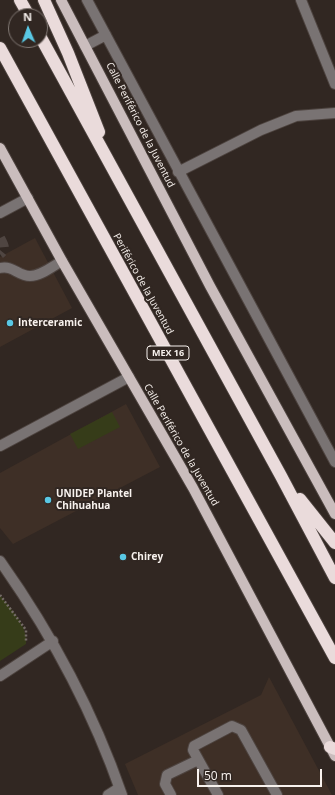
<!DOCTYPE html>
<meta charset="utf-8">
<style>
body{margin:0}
#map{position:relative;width:335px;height:795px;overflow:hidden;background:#312722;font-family:"Open Sans",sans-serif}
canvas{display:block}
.north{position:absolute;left:8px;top:8px;width:40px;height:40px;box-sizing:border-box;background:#312722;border:1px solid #817874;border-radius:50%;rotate:358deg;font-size:11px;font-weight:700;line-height:16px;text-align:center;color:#f8f2ee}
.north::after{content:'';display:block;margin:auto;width:14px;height:18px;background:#59c8e4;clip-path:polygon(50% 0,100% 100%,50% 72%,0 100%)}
.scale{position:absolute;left:197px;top:769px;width:125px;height:18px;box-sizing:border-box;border:2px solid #f8f2ee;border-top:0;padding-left:5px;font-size:12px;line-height:14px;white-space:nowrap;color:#f8f2ee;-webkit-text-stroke:3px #312722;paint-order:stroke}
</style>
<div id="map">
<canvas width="335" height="795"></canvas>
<div class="north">N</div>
<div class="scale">50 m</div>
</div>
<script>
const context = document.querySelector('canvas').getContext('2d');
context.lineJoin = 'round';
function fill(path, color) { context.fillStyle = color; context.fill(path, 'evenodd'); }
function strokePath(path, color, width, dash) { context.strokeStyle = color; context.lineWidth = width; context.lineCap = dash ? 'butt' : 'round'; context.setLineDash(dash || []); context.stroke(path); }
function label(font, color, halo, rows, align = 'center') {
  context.font = font + ' "Open Sans",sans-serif'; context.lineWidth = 4; context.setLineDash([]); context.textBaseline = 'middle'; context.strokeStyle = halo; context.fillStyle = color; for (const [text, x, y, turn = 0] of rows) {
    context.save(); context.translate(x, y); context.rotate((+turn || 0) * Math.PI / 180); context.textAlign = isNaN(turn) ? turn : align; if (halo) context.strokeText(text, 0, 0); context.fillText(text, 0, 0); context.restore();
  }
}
fill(new Path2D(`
 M 35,238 L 72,308 L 0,347 L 0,257 Z
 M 126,404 L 160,467 L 13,544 L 0,528 L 0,473 Z
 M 269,677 L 332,795 L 138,795 L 125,764 L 261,695 Z`), '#3e2f26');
fill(new Path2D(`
 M 112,412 L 120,427 L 78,449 L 70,434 Z
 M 0,595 C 11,610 28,625 26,644 L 0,661 Z`), '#363c19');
strokePath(new Path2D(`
 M 0,238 C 3,244 7,249 0,254`), '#4f4541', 10, [10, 5]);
const minor = new Path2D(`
 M 87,0 L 335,462
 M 301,0 L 335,84
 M 85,46 L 106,35
 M 178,172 L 261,130 L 296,116 L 335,113
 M 0,213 L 28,198
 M 0,268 C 13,265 18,276 30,276 C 41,276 53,266 62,261
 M 0,446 L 129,377
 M 0,561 C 51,633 93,711 122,795
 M 0,676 L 53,641
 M 108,795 L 119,788
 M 171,795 L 165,784 L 167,775 L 198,760
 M 218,795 L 193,750 L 194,746 L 232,726 L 241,730 L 277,795`);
const major = new Path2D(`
 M 61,0 L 210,286 L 335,514
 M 0,148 L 62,261 L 193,488 L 335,756`);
const highway = new Path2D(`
 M 20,0 L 29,16
 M 44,0 L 68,53 L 99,132
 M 40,36 L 281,476 L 335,578
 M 0,48 L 335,658
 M 300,499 L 335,543
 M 330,747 L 335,749`);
strokePath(minor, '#4d433f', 12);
strokePath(major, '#4d433f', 12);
strokePath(highway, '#4d433f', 14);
strokePath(new Path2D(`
 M 0,595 L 26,630 L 26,642`), '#756c67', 2.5, [2, 2]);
strokePath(minor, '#797373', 10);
strokePath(major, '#cabdbd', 10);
strokePath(highway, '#eadbdb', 12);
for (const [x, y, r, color] of [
 [10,323,4,"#59c8e4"],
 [48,500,4,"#59c8e4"],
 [123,557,4,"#59c8e4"]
]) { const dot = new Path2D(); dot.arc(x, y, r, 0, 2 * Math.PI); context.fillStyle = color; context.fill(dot); strokePath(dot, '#312722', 1.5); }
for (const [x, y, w] of [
 [168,353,42]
]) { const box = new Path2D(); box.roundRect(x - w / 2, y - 7, w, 14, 3); context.fillStyle = '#312722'; context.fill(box); strokePath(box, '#f8f2ee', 1); }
label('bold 9px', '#f8f2ee', null, [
 ["MEX 16",168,353]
]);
label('10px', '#f8f2ee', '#312722', [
 ["Calle Periférico de la Juventud",140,125,63],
 ["Periférico de la Juventud",143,284,61],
 ["Calle Periférico de la Juventud",181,445,60]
]);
label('bold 10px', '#f8f2ee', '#312722', [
 ["Interceramic",18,323],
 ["UNIDEP Plantel",56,494],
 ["Chihuahua",56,506],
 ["Chirey",131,557]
], 'left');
</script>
